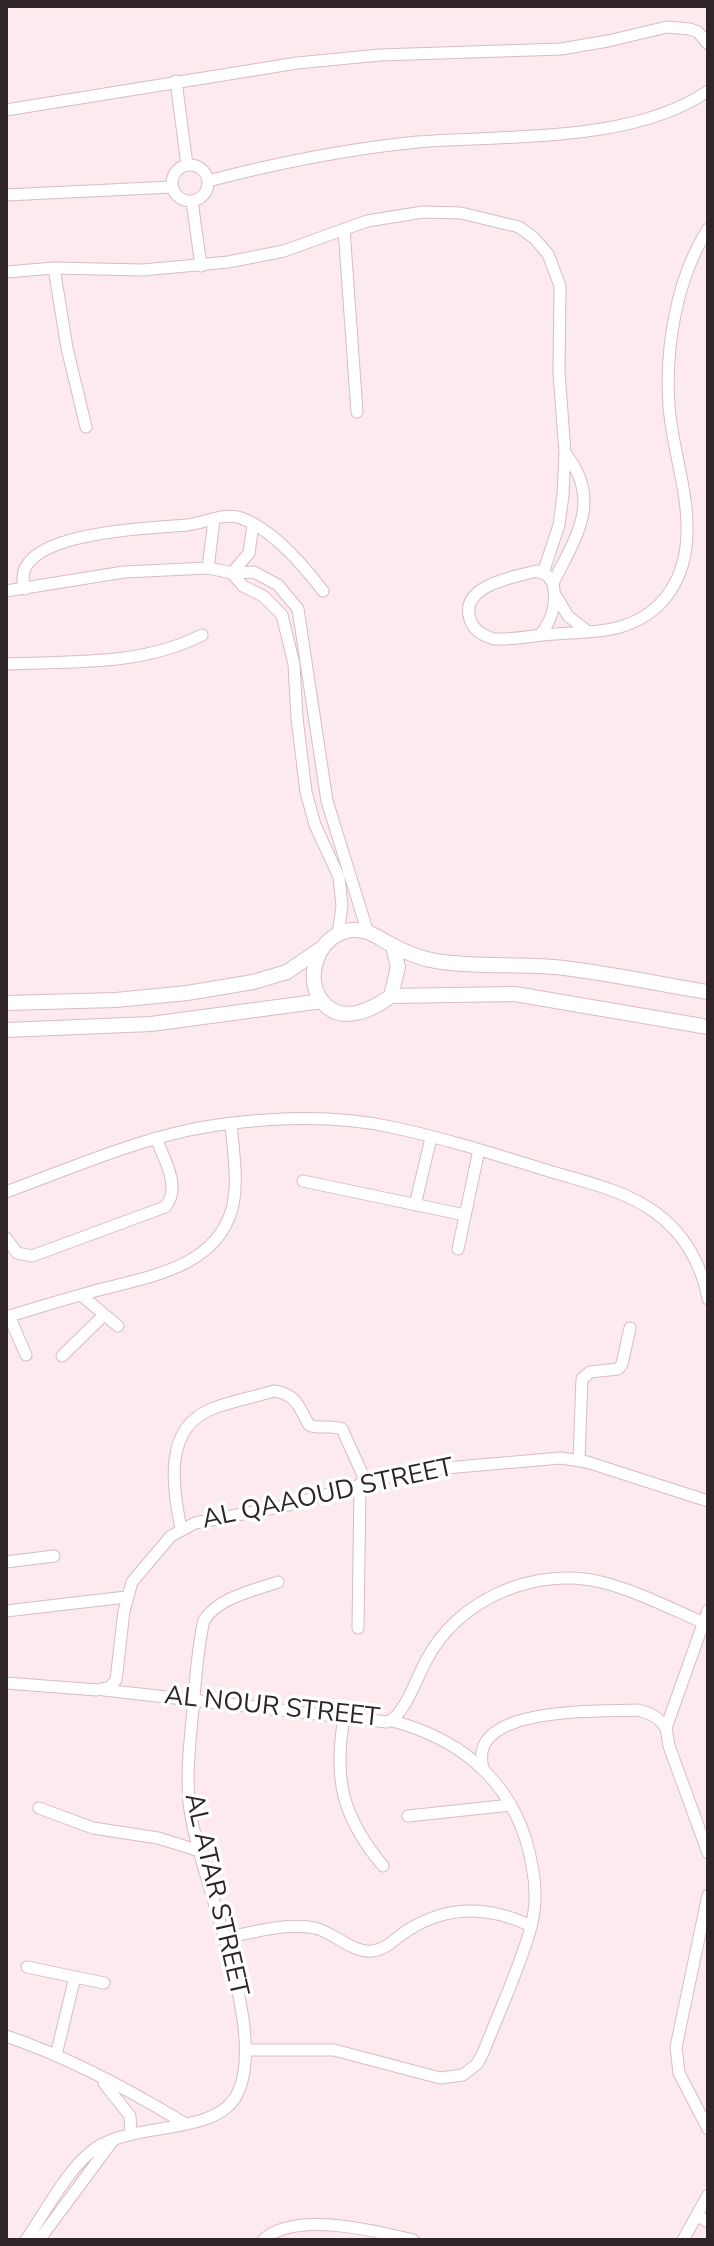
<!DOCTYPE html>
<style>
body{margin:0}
#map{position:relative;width:714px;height:2246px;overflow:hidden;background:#fceaef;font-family:"Nunito Sans",sans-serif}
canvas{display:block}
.frame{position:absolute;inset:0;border:8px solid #2f2528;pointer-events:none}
</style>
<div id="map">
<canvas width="714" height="2246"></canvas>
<div class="frame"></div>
</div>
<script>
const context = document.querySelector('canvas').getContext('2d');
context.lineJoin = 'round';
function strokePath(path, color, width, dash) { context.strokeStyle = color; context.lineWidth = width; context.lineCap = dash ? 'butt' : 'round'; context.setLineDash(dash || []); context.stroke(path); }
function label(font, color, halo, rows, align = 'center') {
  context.font = font + ' "Nunito Sans",sans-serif'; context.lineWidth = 7; context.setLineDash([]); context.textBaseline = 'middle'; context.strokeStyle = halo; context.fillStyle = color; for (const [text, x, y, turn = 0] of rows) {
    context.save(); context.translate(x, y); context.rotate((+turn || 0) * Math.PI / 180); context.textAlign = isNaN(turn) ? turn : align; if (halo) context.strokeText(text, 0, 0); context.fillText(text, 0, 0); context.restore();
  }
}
const minor = new Path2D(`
 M 176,81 L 187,165
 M 6,110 L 297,63 L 380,55 L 561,49 L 608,41 L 667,27 L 690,29 L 698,32 L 708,44
 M172 183a18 18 0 1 1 36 0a18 18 0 1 1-36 0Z
 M 208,181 C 277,163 346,149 417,142 C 506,135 633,143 708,91
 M 6,195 L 172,187
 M 192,201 L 201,266
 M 344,229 L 357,412
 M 54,268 L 67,348 L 86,427
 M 6,272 L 54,268 L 143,270 L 228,262 L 284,251 L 367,221 L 423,212 L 461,213 L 519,227 L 534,238 L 548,254 L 560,286 L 559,372 L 565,453 L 563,495 L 559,525 L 543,573
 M 208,568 L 214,520
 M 232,573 L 243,586 L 263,596 L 282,615 L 294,664 L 297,718 L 306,792 L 315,825 L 339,877 L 342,906 L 338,934
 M 232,573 L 249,553 L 253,525
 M 553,583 C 576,537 603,500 565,453
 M 25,589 C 4,531 154,528 187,525 C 205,523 224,512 241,518 C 272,529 304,566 323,591
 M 6,591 L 124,572 L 208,568 L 232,573 L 254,572 L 278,585 L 298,609 L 327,801 L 367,930
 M 556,596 L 568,616 L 587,631
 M 540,635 C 553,619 557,603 553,583 L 547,575 L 536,571 C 515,577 459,585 470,619 C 473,630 484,636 494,639 C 513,640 535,635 555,634 C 575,632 597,633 616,628 C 665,616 688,575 687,527 C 687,487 672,447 669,406 C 665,349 676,279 708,229
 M 6,664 C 73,661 141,666 202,635
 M 303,1181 L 465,1215
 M 6,1192 C 80,1165 154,1131 233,1123 C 284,1117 340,1116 391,1127 C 444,1138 497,1155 549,1171 C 585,1182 625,1190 656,1213 C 684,1233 702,1265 708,1299
 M 415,1205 L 431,1138
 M 6,1238 L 17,1253 L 32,1256 L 165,1207 C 182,1188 164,1159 156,1138
 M 458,1249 L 479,1150
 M 81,1295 L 118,1326
 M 9,1316 L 26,1355
 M 6,1317 C 36,1308 65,1299 95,1291 C 146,1277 215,1269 232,1209 C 239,1182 233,1150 231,1123
 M 62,1356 L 104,1315
 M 579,1459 L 582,1379 L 590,1372 L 618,1369 L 622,1364 L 630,1328
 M 181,1529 C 173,1487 162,1427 214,1408 C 233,1401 254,1397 274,1391 C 297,1394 299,1408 309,1425 C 320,1430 332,1424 342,1429 L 366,1482
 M 6,1562 L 54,1556
 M 708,1610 L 666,1728 L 669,1746 L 708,1853
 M 6,1611 L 126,1597
 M 358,1628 L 360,1484
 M 6,1683 L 97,1690 L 110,1687 L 116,1680 L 124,1611 L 132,1582 L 171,1536 L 195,1523 L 285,1506 L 411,1471 L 561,1458 L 587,1462 L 708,1501
 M 104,1690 L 387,1722 C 404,1717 417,1677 426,1661 C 458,1598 537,1565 605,1583 C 638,1592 670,1608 702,1622
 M 344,1718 C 333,1780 343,1818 383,1866
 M 483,1768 C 466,1705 599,1712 637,1710 C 651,1713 658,1717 666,1728
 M 39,1808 L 93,1828 L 158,1838 L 200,1851
 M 408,1816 L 511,1805
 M 708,1895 L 676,2047 L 679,2073 L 708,2129
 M 224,1938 C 252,1933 286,1922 315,1928 C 335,1933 352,1953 372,1951 C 386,1950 397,1937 408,1930 C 448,1905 490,1906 531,1926
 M 27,1967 L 104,1983
 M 6,2036 C 68,2057 128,2089 184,2123
 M 246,2050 L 334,2050 L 440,2078 L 463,2075 L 477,2064 L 483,2053 C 499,2012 519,1970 531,1927 C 536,1908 536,1885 532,1866 C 519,1788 467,1741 393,1721
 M 56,2055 L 75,1977
 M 104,2083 L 130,2116 L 131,2134
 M 697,2215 L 708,2222
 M 26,2240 C 45,2213 68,2167 96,2148 C 135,2122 211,2135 235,2098 C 273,2036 196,1874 189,1802 C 186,1768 191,1733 194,1698 C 196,1672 198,1646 204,1620 C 220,1597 252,1591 278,1582
 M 39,2240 L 114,2139
 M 263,2240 C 295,2210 376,2231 413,2240
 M 683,2240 L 708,2195`);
const tertiary = new Path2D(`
 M 393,946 L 398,967 L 391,996 C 372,1010 340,1026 321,1000 C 303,975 320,933 352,930 C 368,929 377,937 390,944 C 403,951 422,959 436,961 C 478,968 522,963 564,968 C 612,974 660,984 708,992
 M 391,996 L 515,994 L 708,1027
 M 6,1003 L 116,1000 L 187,993 L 253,982 L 287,972 L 319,950
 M 6,1030 L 151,1024 L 322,1001`);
strokePath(minor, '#d8bcc5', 13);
strokePath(tertiary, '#d8bcc5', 16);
strokePath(minor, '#fff', 11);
strokePath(tertiary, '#fff', 14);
label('26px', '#2f2528', '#fff', [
 ["AL QAAOUD STREET",328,1495,-12],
 ["AL NOUR STREET",272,1708,6],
 ["AL ATAR STREET",215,1895,77]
]);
</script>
